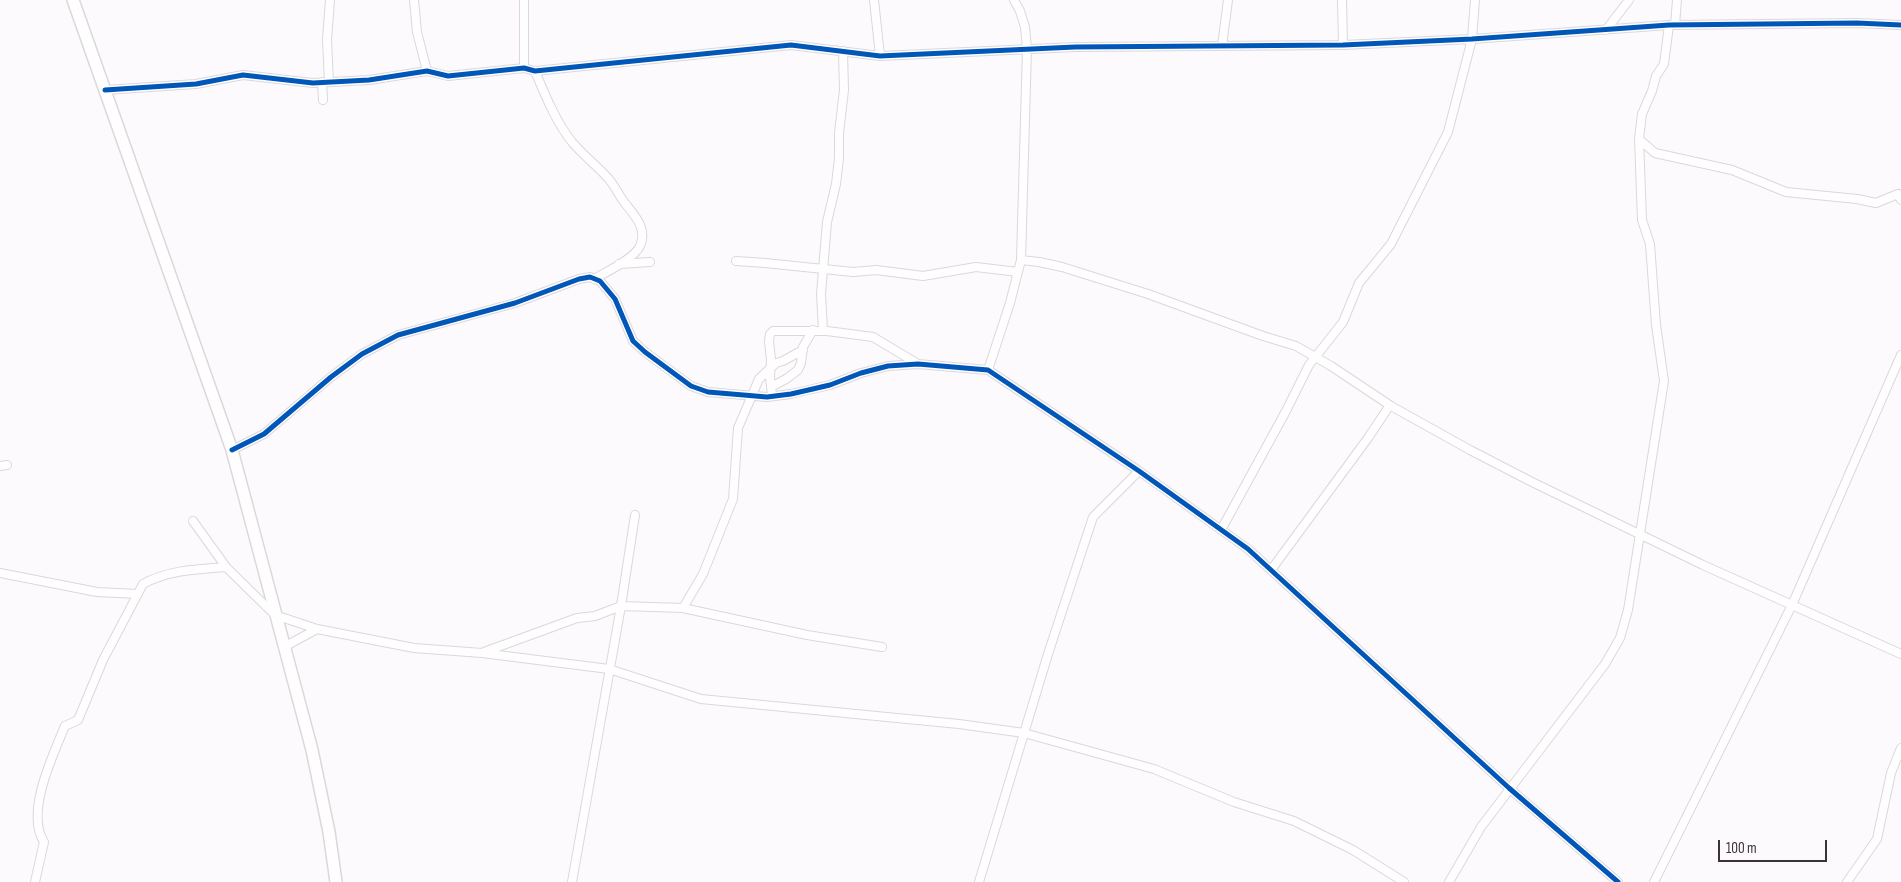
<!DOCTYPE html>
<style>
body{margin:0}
#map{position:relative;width:1901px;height:882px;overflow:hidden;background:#fcfafc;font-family:"Sofia Sans Condensed",sans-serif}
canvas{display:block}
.scale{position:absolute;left:1718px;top:840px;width:109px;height:22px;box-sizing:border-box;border:2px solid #3b333a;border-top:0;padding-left:6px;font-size:15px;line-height:18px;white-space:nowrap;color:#3b333a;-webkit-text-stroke:4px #fdf9fd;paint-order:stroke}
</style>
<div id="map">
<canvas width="1901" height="882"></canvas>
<div class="scale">100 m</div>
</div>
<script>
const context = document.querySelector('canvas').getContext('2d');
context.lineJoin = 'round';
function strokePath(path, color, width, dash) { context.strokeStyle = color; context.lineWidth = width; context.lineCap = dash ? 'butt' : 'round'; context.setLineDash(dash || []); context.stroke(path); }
const street = new Path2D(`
 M 414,0 L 417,32 L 427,71
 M 874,0 L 880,56
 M 1342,0 L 1343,45
 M 1675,25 L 1677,0
 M 1606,30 L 1629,0
 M 1222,46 L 1228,0
 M 524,68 L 524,0
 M 535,71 C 545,95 556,122 572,142 C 583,155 596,165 607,177 C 614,184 618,194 624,202 C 634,215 648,228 640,246 C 634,259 606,272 594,279
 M 322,82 L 323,100
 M 329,82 L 327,40 L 330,0
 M 105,90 L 196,84 L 243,75 L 313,83 L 369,80 L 427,71 L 448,76 L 524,68 L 535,71 L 791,45 L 880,56 L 1075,47 L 1343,45 L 1472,39 L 1669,25 L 1857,23 L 1901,25
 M 1639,139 L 1655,153 L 1732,170 L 1786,192 L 1857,199 L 1876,203 L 1898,194 L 1901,200
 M 1021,260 L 1039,262 L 1062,267 L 1148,294 L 1263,336 L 1296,346 L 1331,366 L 1391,406 L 1470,450 L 1532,482 L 1703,565 L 1901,654
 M 736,261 L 765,263 L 853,272 L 876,270 L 923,276 L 976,267 L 1018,272
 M 619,264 L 650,262
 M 823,330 L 821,294 L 827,222 L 836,184 L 839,158 L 839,133 L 844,90 L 843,51
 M 988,370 L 1010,303 L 1021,260 L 1027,49 L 1025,27 L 1020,11 L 1014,0
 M 771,387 L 786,379 L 798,370 L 801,363 L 803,347 L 813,330
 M 772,396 L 770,377 L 771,360 L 769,341 L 770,334 L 773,331 L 827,331 L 873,337 L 918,364
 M 232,450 L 264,434 L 331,377 L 362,354 L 398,335 L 515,303 L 579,279 L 590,277 L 600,281 L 615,299 L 633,341 L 645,352 L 691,386 L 708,392 L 767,397 L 791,394 L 830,385 L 861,373 L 888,366 L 918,364 L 988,370 L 1139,471 L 1248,549 L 1509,788 L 1618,882
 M 0,466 L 7,465
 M 193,521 L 226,567
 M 1221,530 L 1286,411 L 1309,365 L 1343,322 L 1359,283 L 1391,244 L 1448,132 L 1472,39 L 1475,0
 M 1271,570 L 1368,438 L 1388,408 L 1391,406
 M 0,573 L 97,592 L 137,594
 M 683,608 L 807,635 L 882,647
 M 284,647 L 317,629
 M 484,652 L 577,618 L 595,616 L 621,606 L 683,608 L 703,574 L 733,499 L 738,428 L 759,379 L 776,363 L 783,361 L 803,350
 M 35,882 L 44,842 C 25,813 53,755 65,726 L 78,720 L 103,660 L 143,584 C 168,570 198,569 226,567 L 275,615 L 317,629 L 414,648 L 482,653 L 609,669 L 701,699 L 959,724 L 1024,733 L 1154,769 L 1234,802 L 1294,821 L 1353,850 L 1404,882
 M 572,882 L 621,606 L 635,515
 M 979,882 L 1048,654 L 1093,517 L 1139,471
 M 1449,882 L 1481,827 L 1605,664 L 1620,638 L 1628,610 L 1664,381 L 1656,325 L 1650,244 L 1642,220 L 1639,139 L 1642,114 L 1652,91 L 1656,76 L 1664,64 L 1669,25
 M 1654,882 L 1792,605 L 1901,355
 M 1847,882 L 1877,839 L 1891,773 L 1901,748`);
const secondary = new Path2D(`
 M 73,0 L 232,450 L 312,750 L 329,832 L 336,882`);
strokePath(street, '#dcd7db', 10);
strokePath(secondary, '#dcd7db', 14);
strokePath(street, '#fffeff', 8);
strokePath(secondary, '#fffeff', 11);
strokePath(new Path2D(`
 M 105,90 L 196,84 L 243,75 L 313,83 L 369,80 L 427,71 L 448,76 L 524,68 L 535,71 L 791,45 L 880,56 L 1075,47 L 1343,45 L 1472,39 L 1669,25 L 1857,23 L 1901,25
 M 232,450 L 264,434 L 331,377 L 362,354 L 398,335 L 515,303 L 579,279 L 590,277 L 600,281 L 615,299 L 633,341 L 645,352 L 691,386 L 708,392 L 767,397 L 791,394 L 830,385 L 861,373 L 888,366 L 918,364 L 988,370 L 1139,471 L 1248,549 L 1509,788 L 1618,882`), '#0057b8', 5);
</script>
